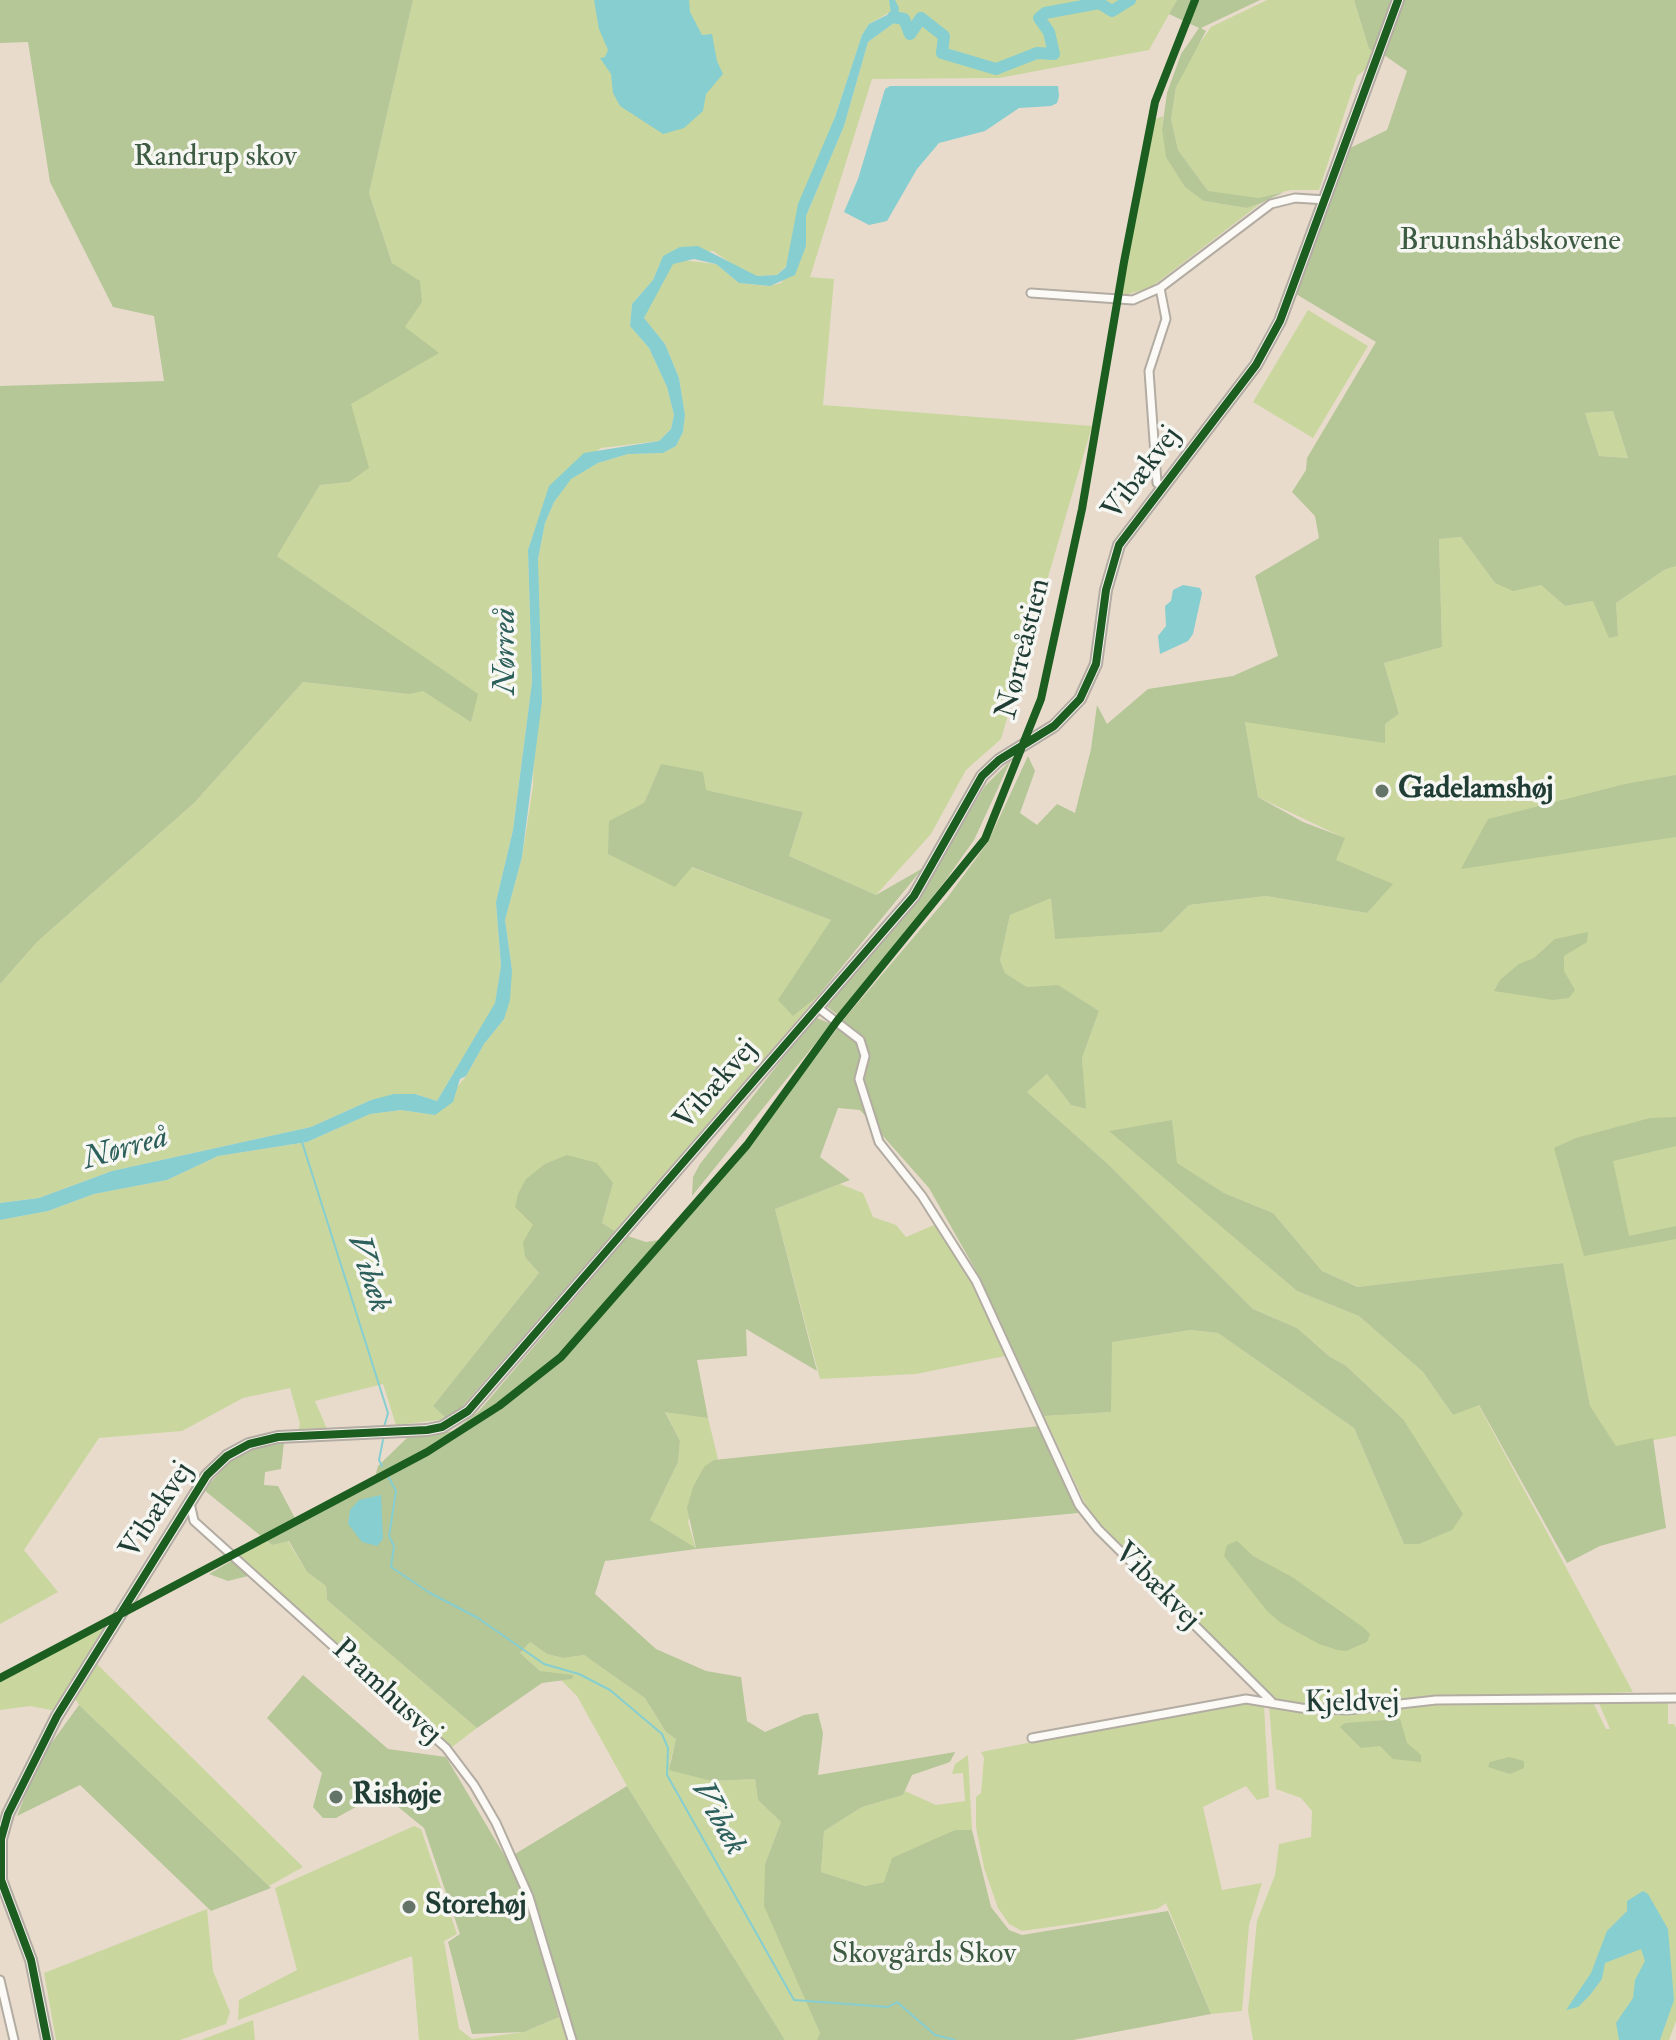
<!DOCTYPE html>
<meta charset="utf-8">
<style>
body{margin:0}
canvas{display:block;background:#e8dbcc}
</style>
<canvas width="1676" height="2040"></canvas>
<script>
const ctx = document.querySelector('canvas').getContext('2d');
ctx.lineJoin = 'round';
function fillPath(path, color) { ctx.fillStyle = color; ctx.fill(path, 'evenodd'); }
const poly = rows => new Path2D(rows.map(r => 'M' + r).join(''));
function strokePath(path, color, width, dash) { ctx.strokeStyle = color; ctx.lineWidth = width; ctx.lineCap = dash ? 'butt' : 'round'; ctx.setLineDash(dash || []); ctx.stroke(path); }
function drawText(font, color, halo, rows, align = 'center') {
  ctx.font = font + ' "IM FELL Double Pica",serif'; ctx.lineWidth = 7; ctx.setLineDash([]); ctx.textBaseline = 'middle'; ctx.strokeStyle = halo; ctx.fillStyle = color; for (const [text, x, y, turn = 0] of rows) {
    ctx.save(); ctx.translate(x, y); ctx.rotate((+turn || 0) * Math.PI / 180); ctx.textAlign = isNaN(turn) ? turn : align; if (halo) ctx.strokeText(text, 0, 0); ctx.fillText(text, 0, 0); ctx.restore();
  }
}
const green = poly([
 [413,0,889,0,892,11,869,24,862,35,786,266,777,275,757,276,745,273,713,251,663,256,653,280,632,304,630,326,649,348,667,387,674,415,671,429,659,441,601,448,549,487,528,550,532,682,513,830,496,902,501,966,495,1004,437,1101,415,1094,371,1100,311,1127,112,1171,39,1198,0,1203,0,984,37,942,194,803,303,682,409,694,423,690,471,721,477,694,277,556,320,485,349,482,351,404,422,302,392,263,369,193],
 [895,0,1177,0,1149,50,999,78,872,79,810,277,834,279,823,405,1092,426,1001,739,966,770,931,834,876,895,789,856,803,812,705,790,661,764,644,803,675,886,691,867,831,920,793,1015,818,996,615,1231,602,1223,613,1183,533,1225,525,1257,539,1273,433,1406,447,1419,396,1425,383,1384,315,1401,327,1429,298,1431,300,1424,290,1388,243,1398,182,1431,99,1438,24,1550,58,1592,0,1624,0,1220,48,1211,94,1194,167,1180,218,1156,307,1142,370,1114,401,1110,435,1115,466,1076,484,1044,504,1019,512,970,505,920,522,857,533,786,538,559,545,523,554,502,570,479,598,463,628,454,663,453,676,446,683,432,685,415,679,378,665,344,644,319,646,312,673,263,682,260,716,264,739,283,769,286,781,283,806,246,806,216,844,126,868,42,898,20],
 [1267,0,1354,0,1369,49,1373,51,1366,69,1357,76,1319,190,1291,190,1258,198,1221,196,1208,191,1178,150,1171,119,1176,87,1188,60,1211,27],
 [1163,116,1162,129,1204,201,1247,208,1261,203,1150,288,1121,296,1155,119],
 [1308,310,1368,346,1313,438,1253,402],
 [1613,411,1628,458,1599,456,1585,413],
 [1461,537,1495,583,1541,585,1565,606,1593,601,1618,636,1616,603,1664,570,1676,566,1676,1436,1616,1447,1590,1406,1563,1263,1359,1287,1322,1271,1273,1213,1224,1193,1176,1163,1172,1121,1110,1131,1297,1291,1359,1316,1423,1372,1453,1415,1478,1404,1633,1692,1589,1694,1606,1729,1610,1729,1598,1701,1668,1701,1668,1724,1674,1724,1676,1728,1676,2021,1669,2040,1253,2040,1248,2011,1257,1921,1275,1875,1279,1844,1311,1837,1312,1811,1301,1798,1276,1789,1268,1695,1089,1512,1044,1416,1110,1412,1111,1342,1190,1330,1218,1333,1354,1428,1404,1544,1403,1419,1345,1365,1330,1357,1297,1328,1253,1309,1109,1165,1027,1092,1047,1074,1071,1105,1085,1109,1082,1058,1099,1011,1058,986,1027,987,1005,973,1000,960,1010,915,1051,897,1055,938,1162,932,1189,905,1266,896,1367,913,1392,884,1335,860,1344,838,1258,797,1245,722,1385,724,1399,714,1384,663,1442,647,1439,539],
 [840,1184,863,1193,873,1217,896,1225,906,1237,934,1225,975,1283,1010,1355,916,1374,820,1379,775,1209],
 [665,1411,708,1418,718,1459,704,1468,688,1522,696,1549,650,1520,678,1462,680,1441],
 [265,1540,272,1545,288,1541,307,1572,326,1586,327,1600,477,1728,452,1747,443,1742,239,1556],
 [110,1622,56,1711,30,1706,0,1710,0,1681],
 [530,1642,547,1654,563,1658,584,1655,645,1698,666,1732,676,1739,670,1763,712,1781,755,1779,758,1800,781,1822,765,1864,820,2034,817,2040,785,2040,627,1786,577,1696,561,1680,572,1679,540,1671,520,1653],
 [97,1664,303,1867,269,1886,79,1705,75,1698],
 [1258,1702,1264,1705,1269,1797,1257,1800,1246,1786,1203,1807,1222,1890,1262,1883,1249,1925,1242,2011,1211,2014,1166,1903,1157,1909,1079,1923,1022,1931,1009,1924,998,1908,984,1868,976,1827,976,1797,981,1793,984,1758,981,1752,1233,1703],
 [968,1755,972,1830,955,1830,884,1882,865,1886,821,1872,824,1831,862,1807,903,1795,905,1791,936,1805,965,1801,963,1773,952,1774,955,1764],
 [414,1826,421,1829,457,1934,444,1941,459,2029,472,2039,524,2032,559,2017,569,2040,419,2040,412,1956,238,2020,239,2000,297,1970,275,1888],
 [207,1909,213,1971,230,2012,226,2024,180,2040,56,2040,44,1973],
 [253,2020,255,2040,201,2040]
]);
const forest = poly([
 [0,0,413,0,369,193,392,263,420,281,422,302,405,327,439,353,351,404,369,468,349,482,320,485,277,556,478,694,471,722,423,691,409,694,303,682,194,803,37,942,0,984,0,386,164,381,154,316,113,307,50,182,28,42,0,43],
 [1177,0,1260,0,1201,28,1206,31,1176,87,1171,119,1178,150,1208,191,1258,198,1284,192,1261,203,1247,208,1204,201,1185,187,1166,157,1162,129,1167,93,1181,54,1199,28,1169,14],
 [1354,0,1391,0,1373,51,1369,49],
 [1404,0,1676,0,1676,566,1664,570,1616,603,1618,636,1609,638,1593,601,1565,606,1541,585,1513,591,1495,583,1461,537,1439,539,1442,647,1384,663,1399,714,1385,724,1385,743,1245,722,1258,797,1303,822,1345,838,1336,860,1393,884,1367,913,1266,896,1189,905,1162,932,1055,939,1051,898,1010,915,1000,960,1005,973,1027,987,1058,985,1099,1011,1082,1058,1086,1109,1071,1105,1047,1074,1027,1092,1109,1165,1253,1309,1297,1328,1330,1357,1345,1365,1403,1419,1463,1514,1452,1530,1419,1544,1404,1544,1354,1428,1218,1333,1190,1330,1112,1342,1111,1412,1044,1416,979,1276,929,1188,860,1110,838,1108,820,1157,850,1180,775,1209,817,1371,746,1329,747,1356,697,1360,708,1418,665,1412,680,1441,678,1462,650,1520,696,1548,687,1508,693,1487,704,1467,714,1460,1040,1426,1078,1513,696,1549,605,1561,595,1594,656,1649,706,1671,741,1677,747,1721,765,1732,804,1715,818,1713,823,1733,818,1775,955,1752,950,1762,912,1775,903,1795,862,1807,824,1831,821,1872,865,1886,884,1882,892,1858,955,1830,972,1830,991,1907,1009,1930,1022,1935,1168,1911,1211,2014,1073,2040,817,2040,820,2033,764,1906,765,1864,781,1822,758,1800,755,1779,712,1781,669,1770,676,1739,666,1732,645,1698,584,1655,563,1658,547,1654,530,1642,520,1653,540,1671,573,1675,572,1679,542,1683,477,1728,327,1600,326,1586,307,1572,289,1541,272,1545,204,1490,236,1454,284,1442,281,1469,265,1472,264,1485,278,1486,298,1524,373,1484,378,1466,407,1438,453,1431,479,1411,628,1236,646,1242,671,1238,762,1129,845,1018,947,898,988,842,1028,756,1035,771,1020,813,1037,825,1057,804,1075,813,1091,749,1097,705,1107,724,1148,689,1233,676,1278,656,1255,576,1319,538,1315,516,1292,492,1306,470,1307,458,1376,342,1296,294,1350,148,1387,130,1407,71,1384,55],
 [1613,411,1628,458,1627,458,1599,456,1585,413],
 [1011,760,974,840,945,881,838,1015,827,1007,915,902,985,786],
 [661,764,703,772,706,790,803,812,789,856,876,895,923,868,818,996,793,1016,778,1000,831,920,692,867,675,887,608,854,609,821,644,803],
 [1676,775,1676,837,1461,869,1488,819,1625,784],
 [1588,932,1587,942,1564,956,1564,971,1575,990,1569,998,1553,1000,1494,991,1500,980,1519,964,1534,958,1555,939],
 [815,1017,831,1024,692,1196,693,1177,700,1164],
 [1676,1117,1676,1146,1613,1161,1629,1236,1676,1226,1676,1239,1584,1256,1554,1148,1576,1138,1650,1118],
 [1172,1120,1177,1163,1224,1193,1273,1213,1322,1271,1358,1287,1563,1263,1590,1406,1616,1446,1653,1438,1666,1528,1600,1546,1567,1563,1479,1405,1453,1415,1423,1372,1359,1316,1297,1291,1109,1131],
 [567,1155,597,1163,613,1183,602,1223,615,1231,462,1407,447,1419,433,1406,539,1273,525,1257,523,1242,533,1225,515,1207,518,1194,526,1179,545,1164],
 [1237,1541,1253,1556,1292,1577,1364,1628,1370,1634,1367,1642,1346,1651,1338,1650,1319,1644,1281,1623,1267,1611,1224,1556,1227,1545],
 [233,1560,248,1576,228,1581,209,1574],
 [303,1675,388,1749,446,1757,506,1858,526,1898,559,2017,524,2032,472,2034,448,1942,460,1934,424,1828,381,1793,336,1818,323,1818,313,1807,322,1773,267,1718],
 [79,1705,271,1888,211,1911,80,1785,17,1816,39,1760],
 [1400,1719,1407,1743,1421,1755,1421,1762,1393,1759,1380,1746,1361,1748,1340,1727,1345,1723],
 [1509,1757,1524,1761,1524,1768,1510,1774,1488,1767,1490,1762],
 [627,1786,785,2040,576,2040,515,1854]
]);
const water = poly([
 [594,0,689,0,690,12,702,35,712,34,717,61,723,74,706,94,703,111,684,128,663,134,620,106,613,93,611,74,600,58,605,57,608,50,599,29],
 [889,0,895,0,899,8,898,20,868,42,844,126,806,216,806,246,795,275,770,286,739,283,716,264,694,259,673,264,644,318,665,344,679,378,685,415,683,432,676,446,663,453,628,454,598,463,571,479,554,502,545,523,538,559,542,701,522,857,505,920,512,970,510,1000,504,1019,484,1044,466,1076,460,1079,453,1102,435,1115,401,1110,370,1114,307,1142,218,1156,167,1180,94,1194,48,1211,0,1220,0,1203,39,1198,112,1171,311,1127,371,1100,394,1094,415,1094,437,1101,495,1003,501,966,496,902,513,830,532,682,528,550,549,486,584,453,659,441,671,429,674,415,667,387,649,348,630,326,632,304,653,280,663,256,680,247,698,246,757,276,777,275,786,267,798,204,835,117,862,35,869,24,891,13],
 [890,86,1058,86,1059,96,1057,103,1051,106,1019,108,985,131,939,143,917,169,887,221,869,225,844,212,858,179,885,89],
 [1183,585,1200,588,1202,593,1193,634,1188,641,1160,654,1158,636,1166,626,1165,606,1171,601,1173,590],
 [381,1495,383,1539,377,1546,362,1542,348,1524,350,1510,359,1500],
 [1643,1891,1648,1894,1668,1929,1674,2000,1660,2040,1619,2040,1616,2023,1633,1998,1635,1980,1645,1961,1641,1949,1605,1963,1602,1979,1590,1995,1578,2007,1566,2010,1591,1973,1607,1931,1627,1911,1627,1901]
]);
const stream = poly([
 [302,1142,388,1413,384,1427],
 [382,1466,379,1460,383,1440],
 [389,1478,396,1491,389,1536,394,1546,391,1567,430,1593,478,1618,544,1664,579,1674,610,1690,662,1734,668,1748,667,1775,794,2000,888,2007,897,2002,935,2035,955,2040]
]);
const river = poly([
 [893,17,904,19,910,34,921,18,944,36,942,53,996,69,1037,53,1054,54,1049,32,1039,18,1045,13,1099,3,1112,11,1130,0]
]);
const street = poly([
 [1160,288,1166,319,1149,371,1157,483,1163,487],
 [1031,293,1133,300,1160,288,1271,204,1295,198,1326,200],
 [817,1007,860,1040,865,1056,859,1079,879,1142,922,1196,976,1281,1079,1505,1098,1529,1271,1701],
 [190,1503,194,1521,446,1748,474,1785,496,1823,529,1897,572,2040],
 [1032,1738,1246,1699,1301,1708,1347,1710,1436,1700,1676,1698],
 [0,1980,14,2040]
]);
const secondary = poly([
 [47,2040,31,1960,1,1880,1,1839,8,1814,57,1716,207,1475,227,1456,249,1444,278,1437,427,1430,442,1427,468,1411,914,896,982,776,999,760,1054,726,1080,699,1096,664,1106,590,1119,545,1256,365,1280,321,1398,0]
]);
const cycleway = poly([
 [0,1678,427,1452,499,1406,561,1357,747,1145,837,1021,985,839,1041,699,1082,509,1124,262,1155,102,1195,0],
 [47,2040,31,1960,1,1880,1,1839,8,1814,57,1716,207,1475,227,1456,249,1444,278,1437,427,1430,442,1427,468,1411,914,896,982,776,999,760,1054,726,1080,699,1096,664,1106,590,1119,545,1256,365,1280,321,1398,0]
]);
const markers = [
 [1382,791,8,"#657469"],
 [336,1797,8,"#657469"],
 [409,1907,8,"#657469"]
];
const parkNames = [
 ["Randrup skov",215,159],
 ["Bruunshåbskovene",1510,243],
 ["Skovgårds Skov",924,1956]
];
const streetNames = [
 ["Vibækvej",1143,474,-53],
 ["Nørreåstien",1025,649,-76],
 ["Vibækvej",717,1086,-49],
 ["Vibækvej",158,1511,-57],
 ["Vibækvej",1156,1587,45],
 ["Pramhusvej",386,1693,43],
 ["Kjeldvej",1352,1704,-1]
];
const poiNames = [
 ["Gadelamshøj",1398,791],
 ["Rishøje",352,1797],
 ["Storehøj",425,1907]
];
const waterNames = [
 ["Nørreå",507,651,-90],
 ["Nørreå",126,1150,-16],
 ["Vibæk",367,1274,72],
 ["Vibæk",717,1819,61]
];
fillPath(green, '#c9d79f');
fillPath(forest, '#b5c697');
fillPath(water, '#86ced0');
strokePath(stream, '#86ced0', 2);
strokePath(river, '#86ced0', 12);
strokePath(street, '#b2aca2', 11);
strokePath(secondary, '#b2aca2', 14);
strokePath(street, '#fcfaf7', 7);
strokePath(secondary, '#f6f1ec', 10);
strokePath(cycleway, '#1b5e20', 8);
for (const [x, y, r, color] of markers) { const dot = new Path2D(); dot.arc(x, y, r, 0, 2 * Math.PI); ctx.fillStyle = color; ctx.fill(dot); strokePath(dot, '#f6f6f2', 3); }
drawText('30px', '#3c5b42', '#f6f6f2', parkNames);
drawText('30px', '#1f3d34', '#f6f6f2', streetNames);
drawText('bold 30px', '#1f3d34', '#f6f6f2', poiNames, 'left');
drawText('italic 32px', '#2e605b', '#f6f6f2', waterNames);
</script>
